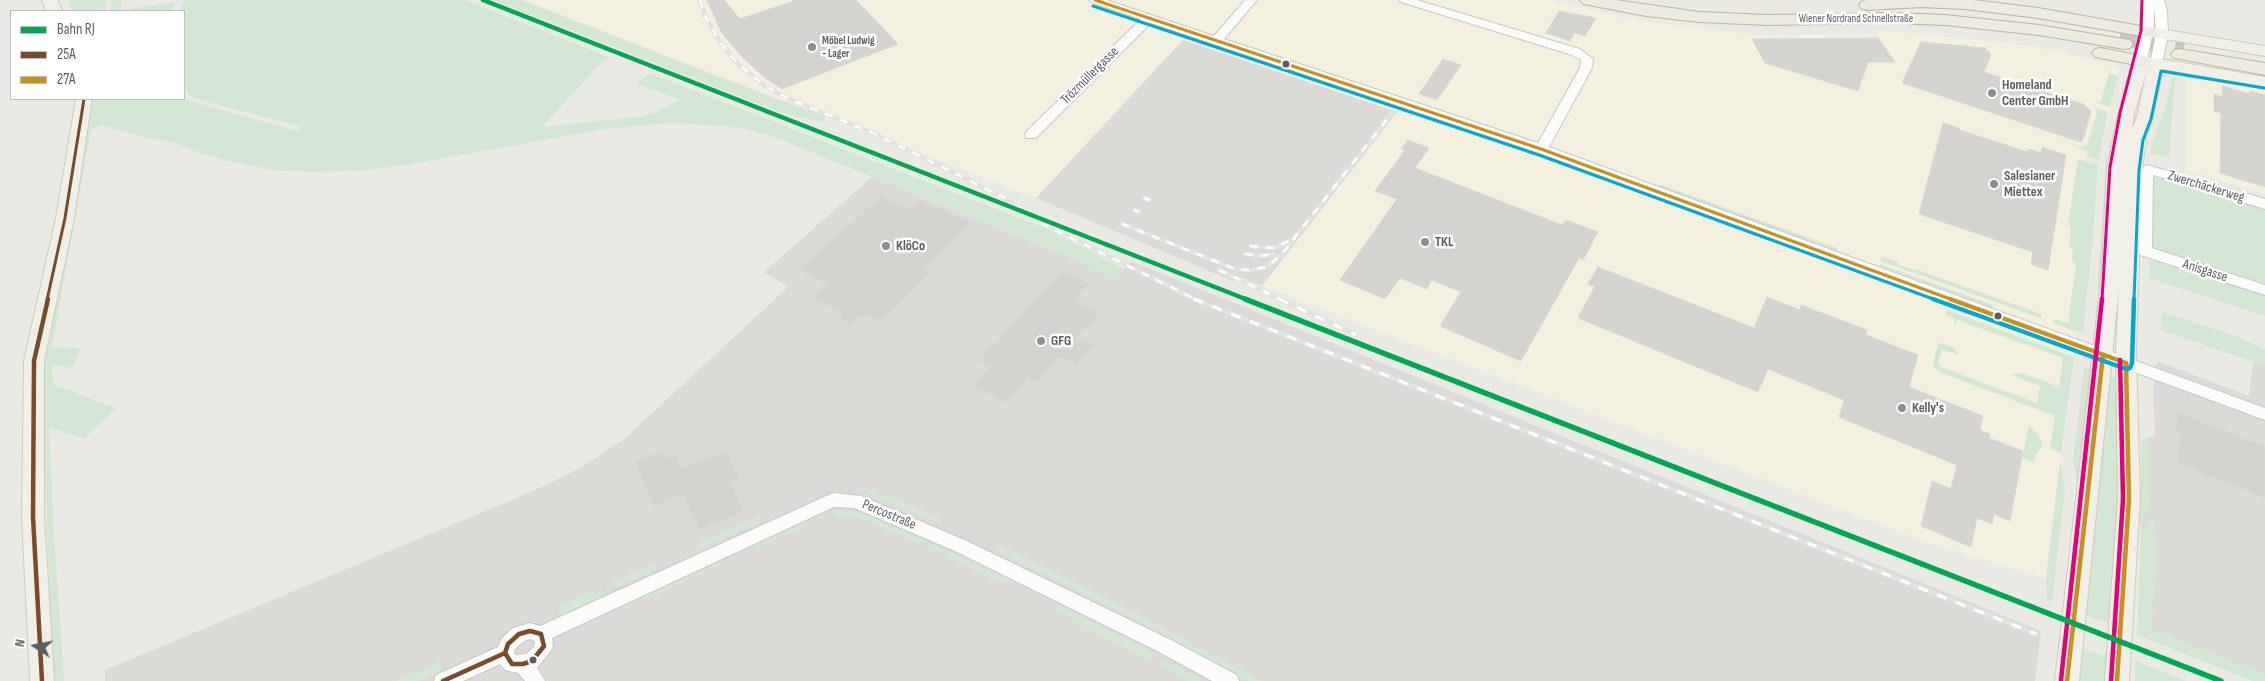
<!DOCTYPE html>
<meta charset="utf-8">
<style>
body{margin:0}
#map{position:relative;width:2265px;height:681px;overflow:hidden;background:#eaeae5;font-family:"Sofia Sans Condensed",sans-serif}
canvas{display:block}
.legend{position:absolute;left:10px;top:10px;width:175px;height:90px;box-sizing:border-box;background:#fff;border:1px solid #bdbec0;margin:0;padding:6px 9px;list-style:none;font-size:15px;color:#5b5d62}
.legend li{display:flex;align-items:center;gap:10px;height:25px}
.legend b{width:25px;border:1px solid #bdbec0}
.north{position:absolute;left:10px;top:621px;width:50px;height:50px;-webkit-text-stroke:4px #fff;paint-order:stroke;rotate:281deg;font-size:14px;font-weight:700;line-height:20px;text-align:center;color:#5b5d62}
.north::after{content:'';display:block;margin:auto;width:18px;height:22px;background:#5b5d62;clip-path:polygon(50% 0,100% 100%,50% 72%,0 100%)}
</style>
<div id="map">
<canvas width="2265" height="681"></canvas>
<ul class="legend">
<li><b style="height:6px;background:#00a651"></b>Bahn RJ</li>
<li><b style="height:6px;background:#7a4b2a"></b>25A</li>
<li><b style="height:6px;background:#c8901d"></b>27A</li>
</ul>
<div class="north">N</div>
</div>
<script>
const ctx = document.querySelector('canvas').getContext('2d');
ctx.lineJoin = 'round';
function fillPath(path, color) { ctx.fillStyle = color; ctx.fill(path, 'evenodd'); }
const poly = rows => new Path2D(rows.map(r => 'M' + r).join(''));
function strokePath(path, color, width, dash) { ctx.strokeStyle = color; ctx.lineWidth = width; ctx.lineCap = dash ? 'butt' : 'round'; ctx.setLineDash(dash || []); ctx.stroke(path); }
function drawText(font, color, halo, rows, align = 'center') {
  ctx.font = font + ' "Sofia Sans Condensed",sans-serif'; ctx.lineWidth = 5; ctx.setLineDash([]); ctx.textBaseline = 'middle'; ctx.strokeStyle = halo; ctx.fillStyle = color; for (const [text, x, y, turn = 0] of rows) {
    ctx.save(); ctx.translate(x, y); ctx.rotate((+turn || 0) * Math.PI / 180); ctx.textAlign = isNaN(turn) ? turn : align; if (halo) ctx.strokeText(text, 0, 0); ctx.fillText(text, 0, 0); ctx.restore();
  }
}
const commercial = poly([
 [522,0,1550,0,1621,17,1664,24,1760,35,1877,34,1875,30,1912,33,2033,46,2105,63,2119,69,2099,160,2087,156,2083,178,2084,270,2046,579,1923,541,1262,286,1397,112,1183,40,1036,198],
 [2211,79,2265,89,2265,194,2186,170,2186,80]
]);
const industrial = poly([
 [1183,40,1397,112,1262,286,1238,276,1233,281,1036,198],
 [872,177,1065,255,1114,281,1131,261,2041,631,2035,681,105,681,105,670,540,488,582,467,624,439,788,287,764,272],
 [2157,361,2249,396,2253,362,2265,366,2265,679,2142,632,2141,440,2155,436,2153,389]
]);
const green = poly([
 [69,0,107,0,105,11,72,11],
 [112,0,122,0,120,10,176,2,172,11,110,11],
 [185,0,464,0,609,57,599,65,542,127,639,117,659,111,680,99,636,84,649,73,1047,229,1124,269,1114,281,1065,255,779,139,747,129,723,126,672,123,605,129,400,166,354,171,309,172,275,170,232,162,195,151,175,143,144,137,101,125,92,129,90,134,52,347,79,348,80,350,74,365,68,368,54,365,51,370,54,385,116,408,84,439,49,427,54,534,64,678,64,681,52,681,43,409,45,365,86,141,92,109,91,99,184,99,184,97,190,101,297,131,302,127,193,98,184,89,184,11,180,11],
 [493,0,522,0,766,95,826,116,822,122,780,112],
 [2109,73,2118,76,2110,106,2106,106,2094,101,2101,102],
 [2172,78,2175,78,2169,158,2151,153,2151,147,2165,108],
 [2095,108,2108,112,2099,160,2087,156,2088,151,2071,144,2082,147,2087,145,2097,113],
 [1419,114,1513,146,1536,151,1534,155,1417,115],
 [2078,159,2098,165,2092,247,2083,331,2077,332,2053,323,2054,319,2068,323,2076,264,2072,261,2073,248,2069,247,2071,227,2068,225],
 [2106,167,2109,169,2101,291,2097,289],
 [1575,169,1635,190,1637,188,1713,218,1712,220],
 [2162,176,2265,207,2265,287,2160,253,2150,245,2152,179],
 [1659,184,1837,248,1837,250,1835,252,1829,250,1829,248,1659,187],
 [1723,221,1825,259,1826,258,1857,269,1857,271,1935,300,1722,224],
 [1882,257,1898,262,1898,265,1914,270,1915,269,2041,314,2041,318,1880,261],
 [2162,260,2265,293,2265,316,2149,278,2150,262],
 [1880,264,1993,305,1992,310,1986,307,1986,305,1879,266],
 [1947,310,2074,357,2061,453,2050,449,2055,416,1942,373,1935,368,1933,363,1938,343,1953,347,1960,355,1942,350,1938,363,1941,367,2037,403,2040,386,2011,375,2022,373,2059,387,2063,358,1957,320,1956,325,1954,324,1955,319,1946,315],
 [2162,312,2233,335,2265,349,2265,366,2161,330],
 [2084,368,2094,370,2078,488,2073,460],
 [2106,374,2117,378,2120,456,2112,625,2083,614],
 [2029,425,2037,433,2043,445,2036,454,2034,463,2022,458],
 [2144,439,2150,440,2150,499,2147,510,2138,529,2136,529,2138,497,2141,491,2141,440],
 [2060,462,2065,488,2052,602,2047,600,2046,579],
 [871,488,943,520,940,524,867,493],
 [843,509,861,512,924,540,921,545,852,515,836,515,835,513,824,517,823,513],
 [2154,511,2157,561,2151,628,2265,674,2265,681,2253,681,2137,635,2141,535],
 [759,516,761,521,697,550,696,545],
 [809,519,811,523,756,550,753,544],
 [932,544,1007,579,1008,586,928,548],
 [999,545,1147,619,1261,681,1249,681,1130,616,996,550],
 [722,558,725,563,625,609,623,605],
 [658,562,660,567,607,591,605,586],
 [601,588,603,593,600,598,558,616,558,607],
 [1058,604,1154,654,1150,661,1053,610],
 [2079,647,2109,658,2108,681,2076,681],
 [1162,659,1202,681,1188,681,1158,664],
 [440,661,442,669,418,681,396,681],
 [2136,661,2186,681,2135,681]
]);
const building = poly([
 [707,0,724,0,740,19,796,0,856,0,898,44,782,89,765,78,743,58,721,32,707,0],
 [1559,11,1596,18,1585,36,1574,33,1570,41,1546,33,1559,11],
 [1878,38,1895,62,1868,62,1858,91,1765,63,1752,39,1878,38],
 [1921,42,1985,48,1991,54,1984,72,2083,104,2091,111,2084,137,2081,142,1902,83,1921,42],
 [1443,59,1461,65,1437,100,1419,94,1443,59],
 [2223,86,2249,94,2250,91,2265,95,2265,187,2220,173,2221,113,2214,111,2214,94,2222,97,2223,86],
 [1943,123,1959,128,1959,130,2028,152,2029,149,2041,153,2042,147,2066,155,2048,270,2031,264,2033,252,1919,214,1943,123],
 [1408,140,1429,148,1415,168,1562,225,1566,220,1598,232,1583,260,1579,258,1521,361,1440,326,1461,292,1432,280,1427,289,1400,278,1385,299,1340,280,1397,199,1375,191,1405,150,1401,149,1408,140],
 [881,197,910,210,921,200,971,223,923,269,930,273,887,316,881,321,868,315,857,317,850,324,839,318,843,314,813,298,828,284,799,269,881,197],
 [1598,267,1754,328,1767,297,1800,310,1801,305,1867,330,1866,335,1918,355,1909,387,1983,416,1980,430,1990,434,1989,438,2023,451,2010,521,1994,514,1992,524,1977,518,1971,547,1921,526,1932,481,1951,489,1957,465,1839,417,1844,400,1768,369,1758,392,1578,318,1595,286,1588,284,1598,267],
 [1062,271,1089,284,1074,301,1099,313,1077,337,1093,345,1076,365,1060,357,1038,382,1028,377,1005,403,972,386,990,367,979,361,1062,271],
 [2178,413,2265,446,2265,498,2177,463,2181,433,2176,430,2178,413],
 [726,451,739,479,730,482,744,511,700,530,682,493,654,506,635,462,658,452,668,458,676,455,682,469,726,451]
]);
const highwayTunnel = poly([
 [2120,36,2184,47]
]);
const minor = poly([
 [1089,0,1106,0,1214,36,1245,0,1257,0,1224,39,1538,143,1580,68,1581,60,1572,55,1401,2,1399,0,1417,0,1580,49,1593,59,1592,68,1549,147,2265,408,2265,420,1536,152,1151,23,1036,138,1026,138,1025,135,1026,132,1141,19,1091,2,1089,0],
 [2142,0,2164,0,2167,11,2168,34,2162,64,2156,68,2150,64,2156,34,2154,5,2154,26,2147,61,2141,65,2135,61,2142,26,2142,0],
 [2147,165,2265,199,2265,209,2153,175,2152,248,2265,285,2265,295,2140,255,2138,251,2140,169,2147,165],
 [833,493,861,496,967,541,1171,640,1237,675,1239,681,1212,681,1159,652,955,551,854,508,834,507,552,638,553,646,550,652,537,668,545,681,525,681,518,673,505,670,500,664,463,681,434,681,436,675,498,647,502,638,513,628,530,623,540,626,833,493],
 [530,639,535,641,534,647,526,654,516,655,514,653,515,649,524,641,530,639]
]);
const major = poly([
 [42,0,58,0,62,11,46,11,42,0],
 [2147,27,2265,46,2265,56,2141,35,2139,32,2141,29,2147,27],
 [2143,56,2265,77,2265,87,2163,69,2153,117,2146,138,2142,169,2136,351,2140,499,2129,681,2105,681,2118,499,2116,351,2119,287,2079,681,2055,681,2094,343,2102,268,2107,167,2118,115,2133,61,2135,58,2143,56],
 [2147,69,2137,117,2132,129,2134,115,2147,69],
 [76,99,92,99,74,218,44,361,44,517,54,681,30,681,22,517,24,361,56,218,76,99]
]);
const highway = poly([
 [1580,0,1616,0,1699,12,1767,15,1892,13,1945,15,2039,25,2124,39,2130,40,2133,44,2130,48,2124,49,2039,35,1945,25,1892,23,1767,25,1699,22,1646,16,1589,5,1583,4,1580,0],
 [1867,0,1974,0,2038,8,2147,27,2153,28,2156,32,2153,36,2147,37,2038,18,1965,9,1921,7,1868,10,1862,9,1859,5,1862,1,1867,0],
 [2101,48,2147,57,2150,61,2147,65,2141,66,2095,57,2092,53,2095,49,2101,48],
 [2180,49,2265,63,2265,75,2174,58,2171,54,2174,50,2180,49]
]);
const railFar1 = poly([
 [700,0,706,18,720,42,738,64,765,86,787,98,873,133,1013,202],
 [1144,198,1150,200],
 [1134,210,1139,212],
 [1041,223,1197,300],
 [1122,224,1235,269,1251,270,1267,267,1282,254,1392,113],
 [1250,246,1275,248,1290,240],
 [1245,254,1260,256,1274,254],
 [1219,270,1282,300]
]);
const rail = poly([
 [1194,299,2036,634],
 [1279,299,1356,335]
]);
const bus1Far1 = poly([
 [47,300,65,218,84,99]
]);
const bus1 = poly([
 [530,631,541,634,544,646,532,661,523,664,512,664,505,653,508,644,519,634,530,631],
 [42,681,33,517,34,361,48,299],
 [443,681,505,653]
]);
const bus2Far1 = poly([
 [1095,0,1541,149,1953,300]
]);
const bus2 = poly([
 [1950,299,2126,363],
 [2067,681,2103,355],
 [2117,681,2129,499,2126,363]
]);
const bus3Far1 = poly([
 [1093,6,1539,155,1936,300],
 [2134,300,2139,170,2143,140,2151,119,2161,71,2264,88]
]);
const bus3 = poly([
 [1933,299,2126,369,2130,368,2132,363,2134,299]
]);
const bus4Far1 = poly([
 [2102,300,2110,167,2120,113,2141,31,2142,0]
]);
const bus4 = poly([
 [2061,680,2102,299],
 [2111,681,2123,499,2120,360]
]);
const rail1Far1 = poly([
 [483,0,1248,300]
]);
const rail1 = poly([
 [1245,299,2221,681]
]);
const markers = [
 [812,47,5,"#8d8e90"],
 [1286,64,4.5,"#5b5d62"],
 [1992,93,5,"#8d8e90"],
 [1994,184,5,"#8d8e90"],
 [1425,242,5,"#8d8e90"],
 [886,246,5,"#8d8e90"],
 [1998,316,4.5,"#5b5d62"],
 [1041,341,5,"#8d8e90"],
 [1902,408,5,"#8d8e90"],
 [533,660,4.5,"#5b5d62"]
];
const farStreetnames = [
 ["Wiener Nordrand Schnellstraße",1856,19]
];
const farPoinames = [
 ["Möbel Ludwig",822,41],
 ["- Lager",822,54]
];
const streetNames = [
 ["Trözmüllergasse",1090,76,-45],
 ["Zwerchäckerweg",2206,187,17],
 ["Anisgasse",2205,271,18],
 ["Percostraße",889,515,23]
];
const poiNames = [
 ["Homeland",2002,85],
 ["Center GmbH",2002,101],
 ["Salesianer",2004,176],
 ["Miettex",2004,192],
 ["TKL",1435,242],
 ["KlöCo",896,246],
 ["GFG",1051,341],
 ["Kelly's",1912,408]
];
fillPath(commercial, '#f3f0df');
fillPath(industrial, '#dbdad6');
fillPath(green, '#d3e5d3');
fillPath(building, '#d4d3d0');
strokePath(building, '#d9d8d4', 1);
strokePath(highwayTunnel, '#c6c7c4', 19, [19, 9]);
strokePath(minor, '#c7c7c7', 2);
strokePath(major, '#d0cbb5', 2);
strokePath(highway, '#bdb596', 2);
fillPath(minor, '#fcfcfb');
fillPath(major, '#f1f0e8');
fillPath(highway, '#edebe1');
strokePath(railFar1, '#e2e2e2', 4.5);
strokePath(rail, '#e2e2e2', 5);
strokePath(railFar1, '#fff', 2.5, [8]);
strokePath(rail, '#fff', 3, [10]);
strokePath(bus1Far1, '#7a4b2a', 3);
strokePath(bus1, '#7a4b2a', 4.5);
strokePath(bus2Far1, '#c8901d', 3);
strokePath(bus2, '#c8901d', 4.5);
strokePath(bus3Far1, '#00a9ce', 3);
strokePath(bus3, '#00a9ce', 4.5);
strokePath(bus4Far1, '#e5007d', 3);
strokePath(bus4, '#e5007d', 4.5);
strokePath(rail1Far1, '#00a651', 4.5);
strokePath(rail1, '#00a651', 5.5);
for (const [x, y, r, color] of markers) { const dot = new Path2D(); dot.arc(x, y, r, 0, 2 * Math.PI); ctx.fillStyle = color; ctx.fill(dot); strokePath(dot, '#fff', 2); }
drawText('11px', '#5b5d62', '#fff', farStreetnames);
drawText('bold 11px', '#5b5d62', '#fff', farPoinames, 'left');
drawText('14px', '#5b5d62', '#fff', streetNames);
drawText('bold 14px', '#5b5d62', '#fff', poiNames, 'left');
</script>
